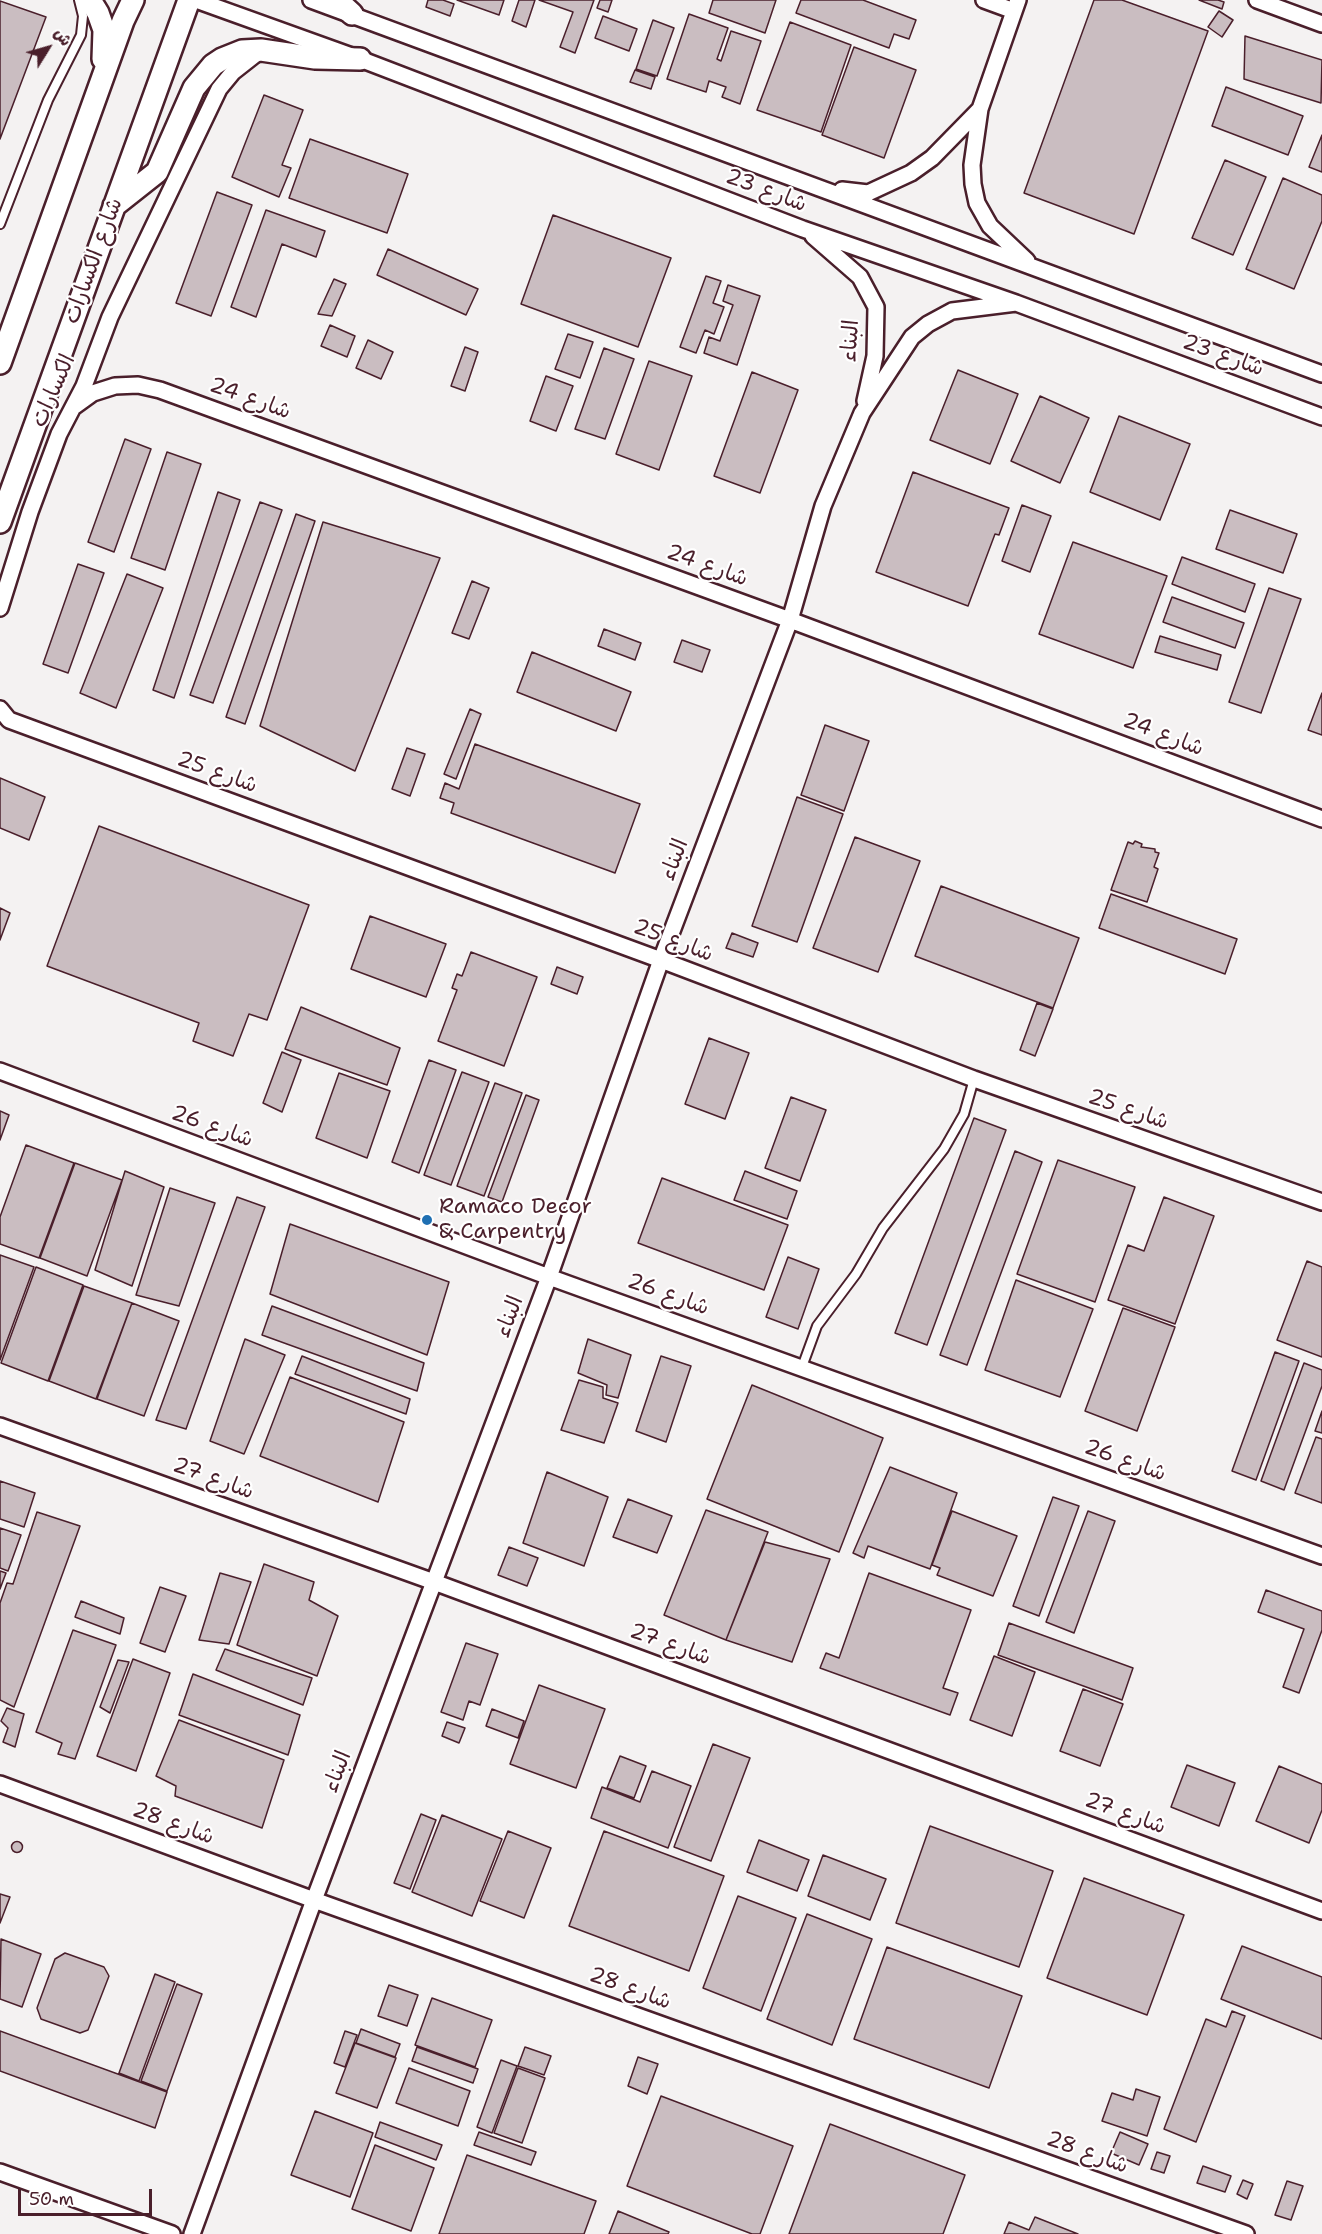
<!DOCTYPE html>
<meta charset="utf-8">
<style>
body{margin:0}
#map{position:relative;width:1322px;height:2234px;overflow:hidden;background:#f4f2f2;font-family:"Shantell Sans","Playpen Sans Arabic",sans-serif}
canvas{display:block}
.north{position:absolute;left:18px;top:18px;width:60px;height:60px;-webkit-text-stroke:4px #fff;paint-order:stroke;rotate:53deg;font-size:16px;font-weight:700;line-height:24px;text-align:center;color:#4a1f2b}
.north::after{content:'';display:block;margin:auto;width:21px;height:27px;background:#4a1f2b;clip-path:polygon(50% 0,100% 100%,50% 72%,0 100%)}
.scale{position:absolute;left:18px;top:2189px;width:134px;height:27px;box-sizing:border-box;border:3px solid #4a1f2b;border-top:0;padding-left:8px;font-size:18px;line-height:21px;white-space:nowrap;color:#4a1f2b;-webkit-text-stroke:4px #fff;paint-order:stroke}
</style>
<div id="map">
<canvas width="1322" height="2234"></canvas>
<div class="north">ش</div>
<div class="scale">50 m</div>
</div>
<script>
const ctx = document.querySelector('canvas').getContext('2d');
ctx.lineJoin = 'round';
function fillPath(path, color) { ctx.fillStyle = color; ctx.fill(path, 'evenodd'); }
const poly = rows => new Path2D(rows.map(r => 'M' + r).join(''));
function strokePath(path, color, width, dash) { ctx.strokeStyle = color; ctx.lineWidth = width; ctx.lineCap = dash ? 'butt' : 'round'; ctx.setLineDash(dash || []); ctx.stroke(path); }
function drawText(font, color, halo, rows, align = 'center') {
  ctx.font = font + ' "Shantell Sans","Playpen Sans Arabic",sans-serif'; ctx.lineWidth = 4.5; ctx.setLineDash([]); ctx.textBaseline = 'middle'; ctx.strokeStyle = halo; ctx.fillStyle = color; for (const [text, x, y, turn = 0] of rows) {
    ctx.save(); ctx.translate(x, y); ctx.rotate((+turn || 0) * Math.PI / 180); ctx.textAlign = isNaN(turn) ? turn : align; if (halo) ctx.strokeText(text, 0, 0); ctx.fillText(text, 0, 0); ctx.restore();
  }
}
const building = poly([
 [428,0,443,0,454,4,450,16,426,7,428,0],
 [457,0,504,0,499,15,457,0],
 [519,0,535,0,526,27,512,21,519,0],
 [539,0,594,0,575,53,560,47,573,12,539,0],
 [600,0,612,0,608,12,597,8,600,0],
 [713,0,776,0,765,33,709,13,713,0],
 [801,0,863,0,916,20,909,39,894,34,889,48,796,13,801,0],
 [1094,0,1122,0,1208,31,1134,234,1024,193,1094,0],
 [1199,0,1218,0,1224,2,1222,9,1199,0],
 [0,1,46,17,0,139,0,1],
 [1219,11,1233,20,1222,37,1208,27,1219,11],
 [689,14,728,28,717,59,721,61,731,31,761,41,740,104,722,97,726,87,709,81,706,92,667,79,689,14],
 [603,16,637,29,629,51,595,38,603,16],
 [653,20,674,28,657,76,636,69,653,20],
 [790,22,851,45,821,132,757,110,790,22],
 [1245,36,1322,60,1321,103,1244,79,1245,36],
 [854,47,916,70,884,158,822,135,854,47],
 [635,70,655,77,651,89,630,82,635,70],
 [1226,87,1303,116,1288,155,1212,126,1226,87],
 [264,95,303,110,282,165,291,168,279,197,232,177,264,95],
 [1322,135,1322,172,1309,167,1322,135],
 [310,139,408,174,387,233,289,198,310,139],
 [1225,160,1266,177,1233,255,1192,238,1225,160],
 [1283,178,1322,195,1322,221,1294,289,1246,269,1283,178],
 [217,192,252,205,211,316,176,303,217,192],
 [266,210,325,231,316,257,282,244,256,317,231,307,266,210],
 [553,215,671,258,638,347,521,304,553,215],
 [388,249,478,289,466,315,377,275,388,249],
 [706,276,721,281,713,303,724,307,714,334,705,330,696,353,680,347,706,276],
 [334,279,346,284,332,316,318,314,334,279],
 [728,285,760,296,737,365,704,353,709,337,720,341,733,305,723,301,728,285],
 [330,325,355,336,347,357,321,346,330,325],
 [568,334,593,342,580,378,555,369,568,334],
 [368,340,393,352,381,379,356,368,368,340],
 [465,347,478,352,465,391,451,386,465,347],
 [604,348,634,359,605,439,575,429,604,348],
 [649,361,692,376,659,470,616,454,649,361],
 [958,370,1018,394,990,464,930,440,958,370],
 [752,372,798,390,760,493,714,476,752,372],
 [546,376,573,386,556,431,530,421,546,376],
 [1040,396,1089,418,1060,483,1011,461,1040,396],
 [1119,416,1190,444,1160,520,1090,492,1119,416],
 [125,439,151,449,114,552,88,542,125,439],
 [167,452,201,464,165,570,131,558,167,452],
 [913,472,1009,508,999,535,995,534,968,606,876,572,913,472],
 [218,492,240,500,174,698,153,690,218,492],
 [260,502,282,510,213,703,190,695,260,502],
 [1022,505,1051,516,1030,572,1002,561,1022,505],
 [1230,510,1297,534,1283,573,1216,549,1230,510],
 [296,514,315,521,245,724,226,717,296,514],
 [323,522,440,558,355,771,260,726,323,522],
 [1073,542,1167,576,1133,668,1039,634,1073,542],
 [1182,557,1255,584,1245,612,1172,584,1182,557],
 [78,564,104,573,68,673,43,664,78,564],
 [127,574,163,588,116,708,80,693,127,574],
 [472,581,489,588,469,639,452,633,472,581],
 [1269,588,1301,599,1261,713,1229,702,1269,588],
 [1172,597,1244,623,1235,648,1163,622,1172,597],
 [604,629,641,643,635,660,598,646,604,629],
 [1160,636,1221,655,1217,670,1155,652,1160,636],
 [682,640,710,650,702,672,674,662,682,640],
 [532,652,631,692,616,731,517,692,532,652],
 [1322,693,1322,735,1308,730,1322,693],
 [470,709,481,714,456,779,444,774,470,709],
 [825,725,869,741,844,811,801,795,825,725],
 [475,744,640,804,615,873,451,813,454,803,440,798,445,783,459,789,475,744],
 [407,748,425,754,410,796,392,789,407,748],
 [0,778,45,797,29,840,0,828,0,778],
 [797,797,843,814,797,942,752,926,797,797],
 [99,826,309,905,267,1020,249,1014,233,1056,193,1041,199,1023,47,966,99,826],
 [855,837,920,861,878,972,813,948,855,837],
 [1135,841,1142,844,1141,847,1155,849,1155,852,1159,853,1154,867,1158,869,1147,902,1111,890,1128,842,1133,844,1135,841],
 [941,886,1079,938,1053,1008,915,956,941,886],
 [1111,894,1237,939,1225,974,1099,928,1111,894],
 [0,908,10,913,0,940,0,908],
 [370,916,446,944,426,997,351,969,370,916],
 [732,933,758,943,753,957,726,948,732,933],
 [471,952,537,977,504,1066,438,1041,457,990,452,988,457,974,462,976,471,952],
 [557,967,583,977,577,994,551,984,557,967],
 [1037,1003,1053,1009,1035,1056,1020,1050,1037,1003],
 [301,1007,400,1048,387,1085,285,1049,301,1007],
 [709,1038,749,1053,725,1119,685,1104,709,1038],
 [282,1052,301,1060,282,1112,263,1103,282,1052],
 [429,1060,456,1070,419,1173,392,1162,429,1060],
 [462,1072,489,1082,451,1185,424,1175,462,1072],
 [339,1073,390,1091,367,1158,316,1138,339,1073],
 [495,1083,522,1093,484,1196,457,1186,495,1083],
 [526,1095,539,1100,502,1202,488,1197,526,1095],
 [791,1097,826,1110,800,1181,765,1168,791,1097],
 [0,1111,9,1115,0,1140,0,1111],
 [974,1118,1006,1130,927,1345,895,1333,974,1118],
 [26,1145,74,1163,39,1258,0,1244,0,1217,26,1145],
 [1015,1151,1042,1162,967,1365,940,1355,1015,1151],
 [1058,1160,1135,1187,1095,1302,1017,1274,1058,1160],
 [75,1163,122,1180,87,1276,40,1258,75,1163],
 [125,1171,164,1187,132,1286,95,1270,125,1171],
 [745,1171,797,1191,787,1219,734,1200,745,1171],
 [662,1178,788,1225,764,1290,638,1243,662,1178],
 [170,1188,215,1203,179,1306,136,1295,170,1188],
 [237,1197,265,1207,186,1429,156,1420,237,1197],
 [1164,1197,1214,1216,1175,1324,1108,1300,1128,1245,1144,1251,1164,1197],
 [290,1224,449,1282,427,1355,270,1294,290,1224],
 [0,1255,34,1267,0,1360,0,1255],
 [788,1257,819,1269,798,1329,766,1317,788,1257],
 [1307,1261,1322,1267,1322,1357,1277,1340,1307,1261],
 [36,1267,83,1285,48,1381,1,1363,36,1267],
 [1016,1280,1093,1309,1060,1397,985,1370,1016,1280],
 [84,1286,132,1303,96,1399,49,1381,84,1286],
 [132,1303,179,1321,144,1416,97,1399,132,1303],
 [272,1306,424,1363,417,1391,262,1335,272,1306],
 [1123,1308,1175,1327,1137,1431,1085,1411,1123,1308],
 [245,1339,285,1355,244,1454,210,1441,245,1339],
 [588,1339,631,1355,618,1398,606,1395,607,1385,578,1373,588,1339],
 [1275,1352,1299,1361,1256,1480,1232,1471,1275,1352],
 [302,1356,410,1399,406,1414,295,1374,302,1356],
 [661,1356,691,1366,666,1442,636,1431,661,1356],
 [1304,1363,1322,1370,1322,1386,1284,1490,1261,1481,1304,1363],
 [290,1377,404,1422,378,1502,260,1456,290,1377],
 [579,1380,603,1387,603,1398,618,1403,604,1443,561,1430,579,1380],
 [752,1385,883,1438,839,1552,707,1499,752,1385],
 [1322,1411,1322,1433,1315,1431,1322,1411],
 [1316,1437,1322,1439,1322,1503,1295,1493,1316,1437],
 [890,1467,957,1493,930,1569,868,1546,864,1558,853,1553,890,1467],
 [547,1472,608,1497,584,1566,523,1543,547,1472],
 [0,1481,35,1493,24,1527,0,1519,0,1481],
 [1053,1497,1079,1506,1039,1616,1013,1606,1053,1497],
 [628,1499,672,1516,657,1553,613,1537,628,1499],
 [706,1510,768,1532,726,1640,664,1615,706,1510],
 [952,1511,1017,1536,993,1596,937,1575,940,1568,932,1565,952,1511],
 [1088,1511,1115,1521,1074,1633,1046,1622,1088,1511],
 [37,1512,80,1526,14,1707,0,1700,0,1603,7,1583,13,1584,37,1512],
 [0,1528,21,1535,8,1571,0,1568,0,1528],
 [765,1542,830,1559,792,1662,726,1640,765,1542],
 [509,1547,538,1558,527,1586,498,1575,509,1547],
 [264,1564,314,1582,309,1600,338,1616,317,1676,237,1645,264,1564],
 [0,1571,6,1573,0,1589,0,1571],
 [220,1573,251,1582,229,1644,199,1640,220,1573],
 [869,1573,971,1610,943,1688,958,1693,950,1715,820,1668,826,1653,839,1658,869,1573],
 [160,1587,186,1596,165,1652,140,1643,160,1587],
 [1266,1590,1322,1611,1322,1630,1299,1693,1283,1687,1304,1629,1258,1612,1266,1590],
 [81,1601,124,1618,120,1634,75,1617,81,1601],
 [1009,1623,1133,1668,1122,1700,998,1655,1009,1623],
 [73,1630,116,1645,75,1759,58,1754,62,1743,36,1732,73,1630],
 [466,1643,498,1654,480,1705,469,1701,463,1720,441,1712,466,1643],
 [225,1649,312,1678,303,1705,216,1670,225,1649],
 [994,1656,1035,1672,1012,1736,970,1720,994,1656],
 [133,1659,170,1673,136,1771,97,1756,133,1659],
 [118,1660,129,1662,110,1713,100,1707,118,1660],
 [193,1674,300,1715,288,1755,179,1715,193,1674],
 [539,1685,605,1709,576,1788,510,1764,539,1685],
 [1083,1689,1123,1704,1100,1766,1060,1751,1083,1689],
 [7,1708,24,1714,15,1747,3,1742,8,1728,1,1721,7,1708],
 [492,1709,524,1721,518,1738,486,1726,492,1709],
 [179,1720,284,1760,262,1828,175,1796,176,1786,156,1776,179,1720],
 [447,1722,465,1728,459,1743,442,1736,447,1722],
 [713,1744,750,1758,711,1861,674,1847,713,1744],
 [620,1756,646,1766,634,1798,607,1788,620,1756],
 [1187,1765,1235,1783,1219,1826,1171,1807,1187,1765],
 [1279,1766,1322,1784,1322,1810,1309,1843,1256,1821,1279,1766],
 [652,1771,691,1786,668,1848,591,1818,602,1787,640,1802,652,1771],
 [421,1814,436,1820,410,1889,394,1883,421,1814],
 [442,1815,502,1839,472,1916,412,1892,442,1815],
 [930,1826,1053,1871,1019,1967,896,1923,930,1826],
 [508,1831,551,1848,524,1918,480,1901,508,1831],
 [604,1831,724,1876,689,1971,569,1926,604,1831],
 [759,1840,809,1860,797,1891,747,1872,759,1840],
 '11.5 1847a5.5 5.5 0 1 1 11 0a5.5 5.5 0 1 1-11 0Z',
 [823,1855,886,1879,870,1920,808,1896,823,1855],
 [1084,1878,1184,1915,1147,2015,1047,1978,1084,1878],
 [0,1894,10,1897,0,1923,0,1894],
 [738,1896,796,1918,761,2011,703,1988,738,1896],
 [807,1914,872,1939,832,2045,767,2019,807,1914],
 [1,1939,41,1954,22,2007,0,1999,1,1939],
 [1242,1946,1322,1977,1322,2039,1221,1999,1242,1946],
 [887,1947,1022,1996,989,2088,854,2039,887,1947],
 [65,1953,104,1967,109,1976,88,2030,80,2033,41,2019,37,2008,55,1959,65,1953],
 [155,1974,175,1982,139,2081,119,2073,155,1974],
 [177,1984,202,1994,167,2091,141,2081,177,1984],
 [389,1985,418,1995,407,2026,378,2016,389,1985],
 [432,1998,492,2020,475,2067,415,2045,432,1998],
 [1232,2011,1245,2016,1196,2142,1164,2129,1206,2019,1226,2027,1232,2011],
 [361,2029,400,2044,395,2057,356,2043,361,2029],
 [0,2031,167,2092,155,2128,0,2071,0,2031],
 [345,2031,357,2035,345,2067,334,2063,345,2031],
 [355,2043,396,2058,377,2108,336,2093,355,2043],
 [417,2047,478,2069,473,2083,412,2061,417,2047],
 [525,2047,551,2056,544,2075,518,2066,525,2047],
 [638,2057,658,2064,647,2094,628,2086,638,2057],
 [501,2060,517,2066,492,2133,477,2127,501,2060],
 [409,2068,470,2091,458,2126,396,2103,409,2068],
 [518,2068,545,2078,522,2143,494,2133,518,2068],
 [1136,2089,1160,2097,1147,2136,1102,2121,1112,2093,1133,2100,1136,2089],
 [661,2096,793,2146,760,2234,752,2234,627,2186,661,2096],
 [315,2111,373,2133,350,2197,291,2175,315,2111],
 [380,2122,442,2145,436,2160,375,2137,380,2122],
 [830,2124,965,2175,943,2234,789,2234,830,2124],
 [479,2132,536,2152,531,2165,474,2145,479,2132],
 [1120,2132,1148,2144,1139,2165,1111,2153,1120,2132],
 [375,2145,434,2168,411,2231,352,2209,375,2145],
 [1157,2152,1170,2156,1164,2173,1151,2169,1157,2152],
 [467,2155,596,2201,584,2234,439,2234,467,2155],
 [1203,2166,1231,2176,1225,2192,1197,2183,1203,2166],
 [1243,2180,1253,2184,1247,2199,1237,2194,1243,2180],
 [1287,2181,1303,2186,1291,2220,1275,2215,1287,2181],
 [618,2211,669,2232,668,2234,609,2234,618,2211],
 [1035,2217,1078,2234,1004,2234,1009,2222,1029,2230,1035,2217]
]);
const lane = poly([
 [0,224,48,100,81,35,83,16,79,0],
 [802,1367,817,1326,856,1274,883,1228,944,1149,964,1114,974,1079]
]);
const street = poly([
 [196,0,360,59,803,229,1016,303,1322,417],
 [311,0,1322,374],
 [984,0,1014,11],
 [1018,0,980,109,972,165,973,184,977,203,990,226,1027,261],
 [1257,0,1322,24],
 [842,190,868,193,911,173,932,158,980,109],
 [813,236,860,277,876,307,875,356,865,401],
 [75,406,93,393,115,386,138,385,160,390,790,620,1322,819],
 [0,608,30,512,59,434,84,386,110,317,219,89,233,72,261,50],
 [0,709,9,720,661,960,974,1079,1322,1202],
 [0,1071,549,1277,1322,1556],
 [0,1426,434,1582,1322,1911],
 [0,1784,314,1900,1246,2234],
 [0,2172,172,2234],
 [192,2234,314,1900,549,1277,661,960,790,620,823,506,862,413,912,337,928,324,952,311,1016,303]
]);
const secondary = poly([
 [90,0,98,13,104,30,103,59],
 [337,0,352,14],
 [114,206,157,172,194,88,213,65,222,59,242,51,261,50,315,58,360,59],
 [0,363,123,21,133,0],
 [0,522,189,0]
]);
const markers = [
 [427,1220,6,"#1f6fb2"]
];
const streetNames = [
 ["شارع 23",766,191,21],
 ["شارع الكسارات",94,261,-70],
 ["البناء",851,341,-86],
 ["شارع 23",1223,356,20],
 ["الكسارات",54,391,-66],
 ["شارع 24",250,399,20],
 ["شارع 24",707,566,20],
 ["شارع 24",1163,735,21],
 ["شارع 25",217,773,20],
 ["البناء",675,860,-69],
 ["شارع 25",673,941,21],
 ["شارع 25",1128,1110,19],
 ["شارع 26",212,1127,20],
 ["شارع 26",668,1295,20],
 ["البناء",510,1317,-69],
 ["شارع 26",1125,1461,20],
 ["شارع 27",213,1479,20],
 ["شارع 27",670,1645,20],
 ["البناء",338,1772,-69],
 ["شارع 27",1125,1814,20],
 ["شارع 28",173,1824,20],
 ["شارع 28",630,1989,20],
 ["شارع 28",1087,2153,20]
];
const poiNames = [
 ["Ramaco Decor",439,1207],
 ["& Carpentry",439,1232]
];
fillPath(building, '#cabdc1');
strokePath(building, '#4a1f2b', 1.5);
strokePath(lane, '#4a1f2b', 12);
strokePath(street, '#4a1f2b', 20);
strokePath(secondary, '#4a1f2b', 26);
strokePath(lane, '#fff', 8);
strokePath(street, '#fff', 15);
strokePath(secondary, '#fff', 21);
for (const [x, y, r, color] of markers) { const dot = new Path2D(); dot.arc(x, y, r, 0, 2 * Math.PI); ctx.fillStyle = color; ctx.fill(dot); strokePath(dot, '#fff', 2); }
drawText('22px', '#4a1f2b', '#fff', streetNames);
drawText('22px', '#4a1f2b', '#fff', poiNames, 'left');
</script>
